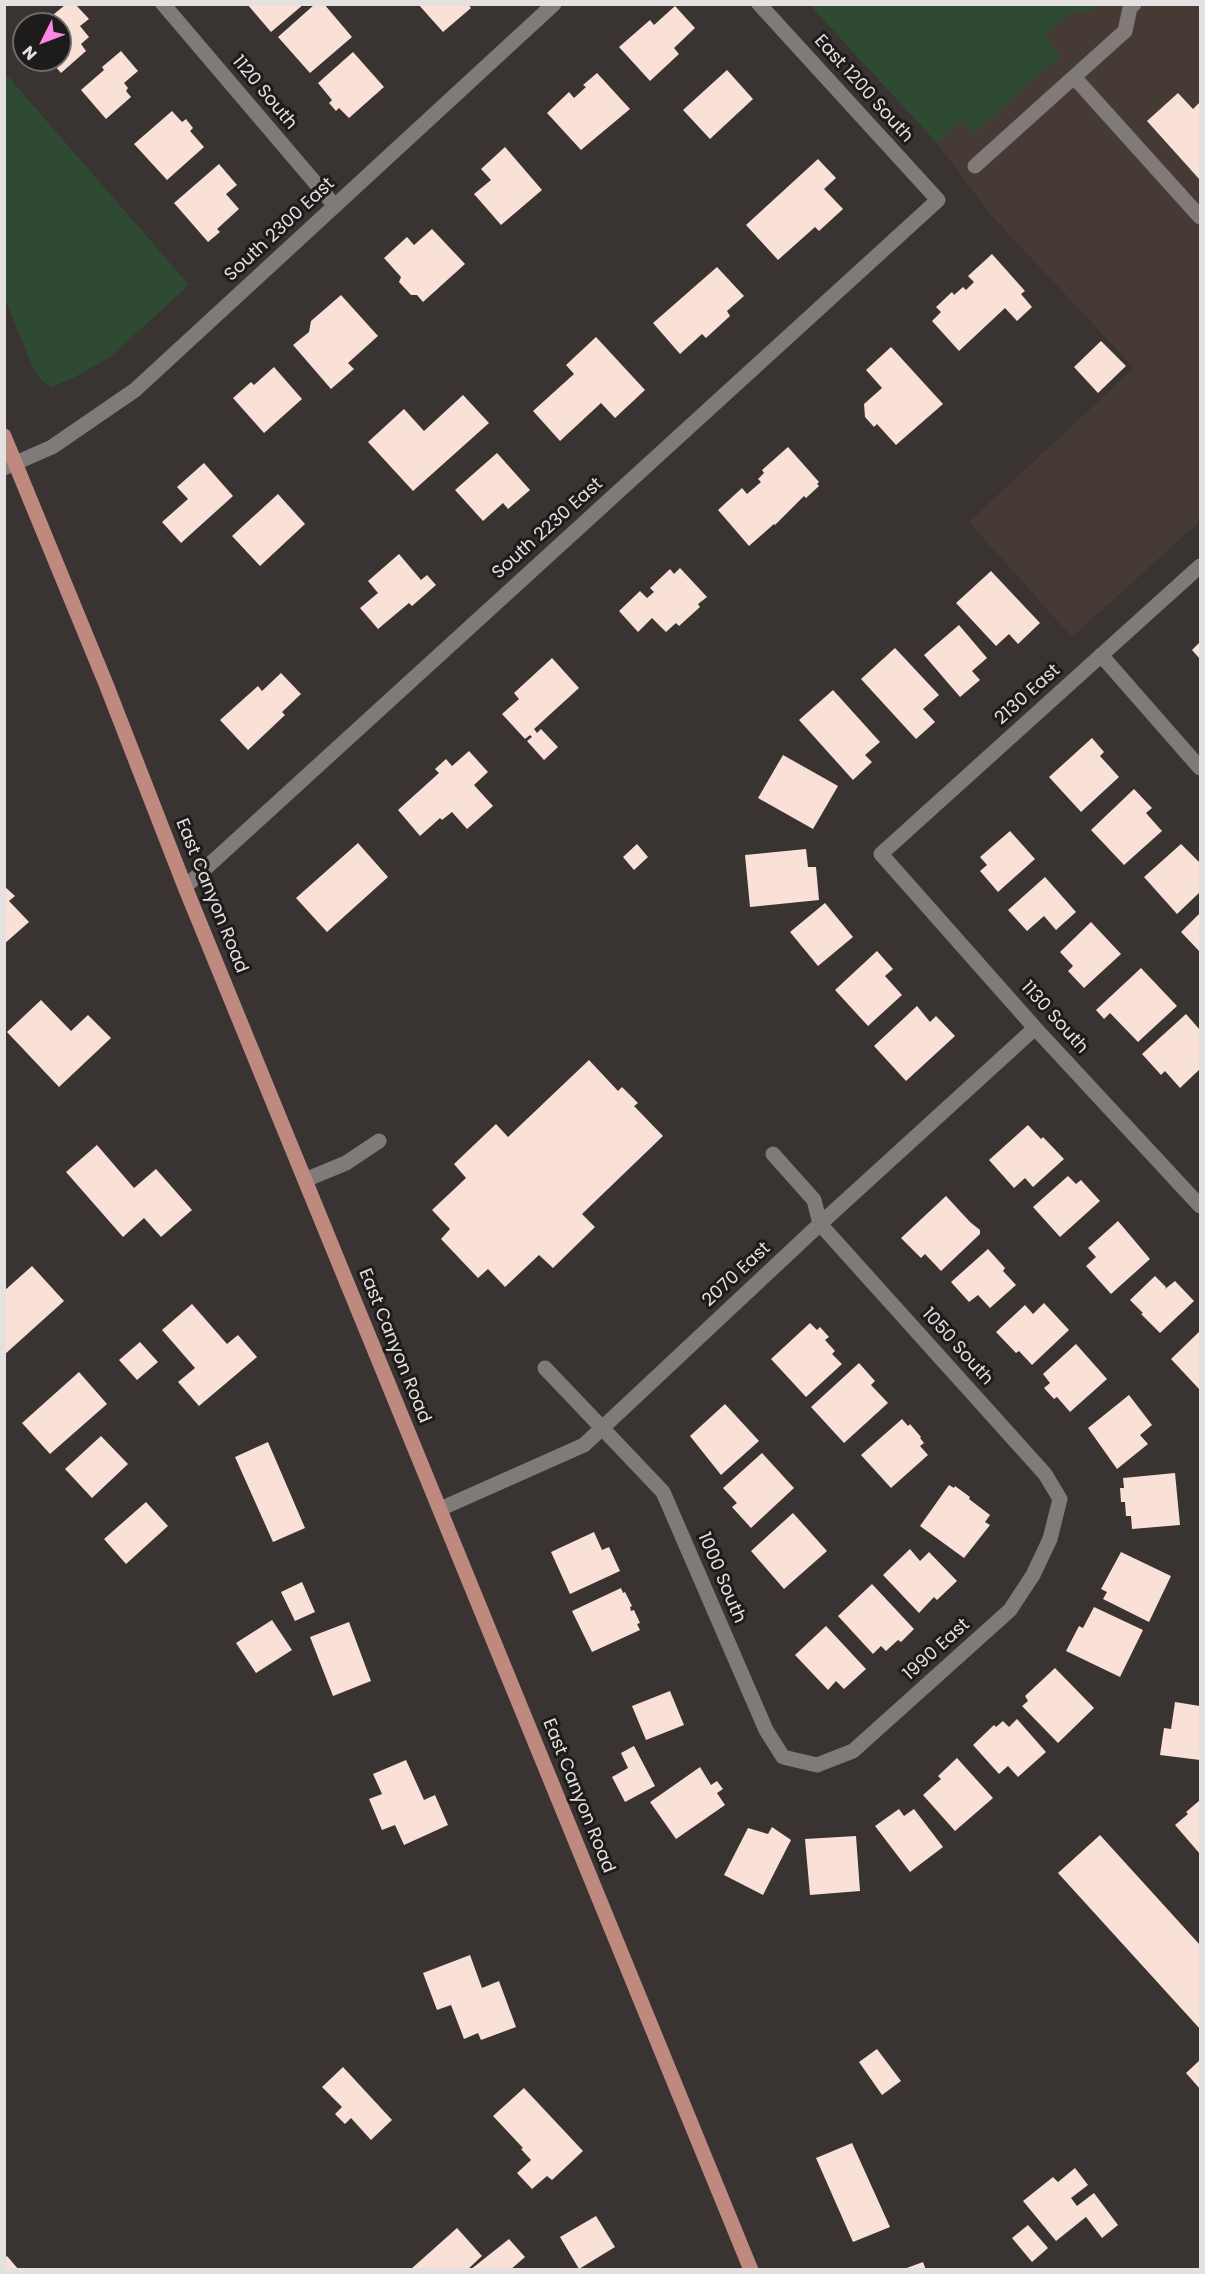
<!DOCTYPE html>
<style>
body{margin:0}
#map{position:relative;width:1205px;height:2274px;overflow:hidden;background:#393432;font-family:Poppins,sans-serif}
canvas{display:block}
.frame{position:absolute;inset:0;border:6px solid #e4e1e0;pointer-events:none}
.north{position:absolute;left:12px;top:12px;width:60px;height:60px;box-sizing:border-box;background:#1e1c1b;border:2px solid #6d6b6a;border-radius:50%;rotate:228deg;font-size:16px;font-weight:700;line-height:24px;text-align:center;color:#e4e1e0}
.north::after{content:'';display:block;margin:auto;width:21px;height:27px;background:#fc86e4;clip-path:polygon(50% 0,100% 100%,50% 72%,0 100%)}
</style>
<div id="map">
<canvas width="1205" height="2274"></canvas>
<div class="frame"></div>
<div class="north">N</div>
</div>
<script>
const ctx = document.querySelector('canvas').getContext('2d');
ctx.lineJoin = 'round';
function fillPath(path, color) { ctx.fillStyle = color; ctx.fill(path, 'evenodd'); }
const poly = rows => new Path2D(rows.map(r => 'M' + r).join(''));
function strokePath(path, color, width, dash) { ctx.strokeStyle = color; ctx.lineWidth = width; ctx.lineCap = dash ? 'butt' : 'round'; ctx.setLineDash(dash || []); ctx.stroke(path); }
function drawText(font, color, halo, rows, align = 'center') {
  ctx.font = font + ' Poppins,sans-serif'; ctx.lineWidth = 6; ctx.setLineDash([]); ctx.textBaseline = 'middle'; ctx.strokeStyle = halo; ctx.fillStyle = color; for (const [text, x, y, turn = 0] of rows) {
    ctx.save(); ctx.translate(x, y); ctx.rotate((+turn || 0) * Math.PI / 180); ctx.textAlign = isNaN(turn) ? turn : align; if (halo) ctx.strokeText(text, 0, 0); ctx.fillText(text, 0, 0); ctx.restore();
  }
}
const built = poly([
 [810,5,1200,5,1200,521,1072,637,969,522,1134,368,990,214,937,143]
]);
const green = poly([
 [1095,5,1095,11,1071,12,1045,36,1061,55,974,133,962,120,937,143,810,5],
 [5,73,189,285,109,358,75,377,52,387,42,381,34,370,5,299]
]);
const building = poly([
 [247,4,304,4,271,32],
 [315,4,324,4,352,37,310,73,278,37],
 [418,4,468,4,471,8,443,32],
 [65,5,76,5,89,19,80,26,89,37,81,44,86,51,61,73,50,60,60,60,60,24,42,24],
 [675,6,695,28,674,48,679,54,650,81,619,47,650,20,654,25],
 [121,51,138,71,124,83,128,88,126,91,131,97,106,119,81,90,104,70,102,67],
 [353,52,384,87,349,118,339,108,336,111,329,103,332,100,318,83],
 [727,70,753,99,710,139,683,110],
 [597,73,630,109,581,150,547,113,569,92,574,98,586,87,583,85],
 [1178,93,1193,109,1200,102,1200,180,1147,121],
 [172,111,182,122,186,119,193,128,190,131,204,147,167,180,134,144],
 [505,147,542,190,501,225,474,194,491,180,481,169],
 [818,159,836,178,824,189,843,209,819,231,815,227,778,260,746,225],
 [219,164,237,185,226,194,239,209,217,229,220,232,208,242,174,203],
 [432,229,465,264,423,302,417,295,411,295,399,282,401,277,384,258,407,237,414,245],
 [992,254,1025,291,1021,294,1032,307,1017,321,1005,308,959,351,932,321,941,312,936,307,952,292,954,295,963,287,966,290,974,282,968,276],
 [717,267,744,296,727,311,730,316,706,338,702,334,680,354,653,323],
 [341,295,378,336,348,363,354,369,331,389,293,345,309,332,311,321],
 [596,337,645,390,615,418,601,403,560,441,533,411,574,374,566,365],
 [1101,341,1126,366,1098,393,1074,367],
 [891,347,943,404,896,445,877,424,874,427,865,417,864,404,882,388,866,370],
 [274,367,302,399,264,433,233,398,251,382,254,385],
 [463,395,489,423,413,491,368,442,404,409,424,431],
 [788,447,819,482,817,484,819,486,806,498,804,496,775,525,774,524,749,546,718,510,742,488,747,494,761,482,758,479,764,473,762,470],
 [497,453,530,490,508,509,503,503,483,521,455,490],
 [204,463,233,496,181,543,162,522,188,499,177,487],
 [278,494,305,524,260,566,232,536],
 [399,554,421,580,427,575,436,585,412,606,409,603,378,629,360,608,378,593,368,581],
 [680,568,707,597,698,604,700,607,679,626,676,623,666,632,652,618,638,632,619,611,640,591,647,598,654,592,650,588,670,569,674,574],
 [991,571,1040,623,1018,644,1009,634,996,646,956,603],
 [959,625,987,658,972,671,980,680,960,697,924,655],
 [1200,642,1200,659,1192,650],
 [895,648,939,695,923,709,935,722,916,739,861,679],
 [552,658,579,688,534,729,537,733,541,729,558,747,544,760,527,741,532,737,530,735,525,739,502,714,519,699,514,693],
 [281,673,301,694,282,712,285,715,248,750,220,720,258,686,262,691],
 [833,690,880,742,865,755,872,762,853,780,799,720],
 [1092,738,1104,752,1100,756,1119,777,1081,812,1049,777],
 [469,751,488,772,474,785,493,806,467,829,452,812,442,820,440,818,420,836,398,810,439,773,435,769,446,759,452,766],
 [783,755,838,786,813,829,758,798],
 [1134,789,1152,808,1146,813,1162,831,1124,865,1091,830],
 [1010,831,1035,859,998,892,980,871,987,865,980,857],
 [358,843,388,877,327,932,296,898],
 [637,844,648,857,634,870,623,857],
 [1181,844,1200,863,1200,892,1177,914,1144,877],
 [806,849,808,867,816,867,819,900,750,907,745,855],
 [1045,877,1076,912,1056,930,1044,916,1027,931,1008,910],
 [4,886,15,896,9,901,29,922,4,944],
 [825,903,853,937,818,966,790,932],
 [1200,913,1200,952,1181,932],
 [1091,922,1121,954,1084,988,1068,971,1073,966,1060,952],
 [877,951,893,969,885,976,902,995,868,1026,835,990],
 [1141,968,1177,1006,1138,1042,1110,1013,1104,1019,1096,1010],
 [41,1000,71,1031,88,1015,111,1038,59,1087,7,1032],
 [917,1006,930,1022,936,1016,955,1036,906,1081,874,1046],
 [1186,1014,1200,1030,1200,1069,1180,1088,1165,1071,1161,1075,1142,1054],
 [589,1060,618,1091,622,1087,638,1103,634,1106,663,1136,582,1214,595,1227,553,1268,539,1255,505,1287,488,1269,478,1278,441,1239,450,1229,432,1210,466,1178,454,1164,496,1124,508,1137],
 [1028,1125,1041,1139,1043,1137,1064,1159,1033,1187,1025,1178,1014,1188,989,1160],
 [97,1145,134,1188,156,1169,192,1210,161,1237,144,1218,123,1237,66,1172],
 [1068,1176,1076,1184,1081,1180,1100,1201,1060,1237,1033,1207],
 [946,1196,970,1222,980,1230,980,1234,941,1271,925,1254,921,1258,901,1238],
 [1118,1221,1150,1259,1111,1294,1086,1266,1096,1257,1088,1248],
 [988,1249,1005,1268,1003,1271,1016,1285,990,1308,978,1295,969,1302,951,1282],
 [32,1266,64,1301,4,1355,4,1291],
 [1155,1276,1166,1287,1165,1289,1175,1281,1194,1301,1160,1333,1141,1314,1143,1313,1130,1300],
 [1044,1303,1069,1330,1032,1365,1019,1351,1016,1353,996,1332,1025,1305,1033,1314],
 [192,1304,227,1344,238,1335,257,1357,199,1406,178,1382,195,1368,162,1330],
 [810,1323,817,1330,820,1327,829,1337,825,1340,835,1351,832,1354,842,1364,806,1397,771,1359],
 [1200,1331,1200,1388,1199,1389,1171,1359],
 [140,1342,158,1362,137,1380,119,1360],
 [1076,1344,1107,1379,1070,1412,1057,1397,1054,1399,1044,1388,1050,1383,1043,1374],
 [859,1363,875,1381,871,1385,888,1403,844,1443,811,1407],
 [79,1372,107,1404,50,1454,22,1423],
 [1129,1395,1152,1425,1140,1435,1148,1444,1117,1469,1088,1428],
 [725,1404,759,1441,721,1475,690,1436],
 [902,1419,908,1426,910,1424,921,1437,920,1438,924,1443,920,1446,928,1455,891,1488,861,1455],
 [101,1436,128,1464,92,1498,65,1469],
 [268,1442,305,1528,273,1542,235,1457],
 [762,1453,794,1488,751,1528,732,1507,737,1503,723,1488],
 [1175,1473,1180,1525,1132,1529,1131,1516,1126,1516,1125,1502,1121,1502,1120,1488,1124,1488,1123,1478],
 [949,1485,954,1488,955,1486,970,1497,969,1499,990,1515,985,1522,990,1525,964,1558,920,1526],
 [146,1502,168,1526,126,1564,104,1539],
 [793,1513,827,1551,784,1589,751,1551],
 [594,1532,602,1550,609,1547,620,1571,570,1594,551,1552],
 [910,1549,920,1561,929,1552,957,1581,937,1600,934,1597,919,1613,883,1575],
 [1121,1552,1171,1576,1149,1622,1103,1599,1107,1592,1101,1589],
 [302,1582,315,1612,295,1621,281,1592],
 [872,1584,914,1629,901,1642,898,1640,886,1651,881,1646,873,1654,838,1616],
 [621,1588,623,1593,625,1592,632,1606,630,1607,631,1611,634,1610,640,1623,637,1624,640,1630,592,1652,572,1611],
 [1094,1607,1143,1630,1120,1677,1066,1651,1079,1626,1083,1628],
 [272,1620,292,1650,256,1673,236,1643],
 [349,1622,371,1681,333,1696,310,1637],
 [826,1626,866,1669,844,1689,836,1681,828,1690,795,1655],
 [1055,1668,1094,1708,1058,1743,1022,1706,1028,1701,1025,1696],
 [670,1691,684,1725,646,1740,632,1706],
 [1175,1702,1200,1706,1200,1760,1160,1755,1164,1728,1171,1729],
 [1017,1719,1046,1752,1018,1777,1008,1766,999,1774,973,1745,994,1725,996,1727,1003,1721,1009,1727],
 [634,1746,655,1786,625,1802,612,1777,628,1768,621,1753],
 [957,1758,993,1798,955,1831,923,1795,941,1779,938,1776],
 [406,1760,424,1800,435,1795,448,1825,404,1845,395,1825,382,1830,369,1799,382,1794,373,1774],
 [700,1767,711,1785,717,1781,723,1789,717,1793,725,1805,676,1839,650,1802],
 [1200,1800,1200,1854,1175,1825,1188,1814,1186,1812],
 [899,1809,904,1816,914,1809,943,1847,910,1872,875,1826],
 [772,1827,791,1840,763,1895,724,1875,748,1828,768,1834],
 [1100,1835,1200,1945,1200,2029,1058,1873],
 [856,1836,860,1891,810,1895,805,1839],
 [470,1955,482,1988,499,1981,516,2027,481,2040,478,2033,464,2039,451,2005,437,2010,423,1973],
 [877,2049,901,2081,882,2095,859,2062],
 [1200,2060,1200,2089,1186,2073],
 [343,2067,392,2120,371,2140,351,2118,345,2124,335,2114,342,2107,322,2087],
 [524,2088,583,2151,552,2180,547,2176,532,2189,517,2173,531,2160,521,2149,523,2148,493,2116],
 [852,2143,890,2227,853,2242,816,2158],
 [1075,2168,1088,2185,1071,2198,1077,2206,1094,2193,1118,2225,1102,2238,1086,2217,1056,2241,1023,2201,1053,2177,1058,2182],
 [596,2216,615,2247,579,2269,560,2237],
 [1028,2225,1048,2248,1032,2262,1012,2238],
 [457,2228,482,2256,467,2270,410,2270],
 [509,2239,525,2257,510,2270,470,2270],
 [7,2256,19,2270,4,2270,4,2259],
 [923,2262,926,2270,904,2270,904,2269]
]);
const minor = poly([
 [163,4,335,206],
 [1074,77,1200,217],
 [975,166,1125,31,1130,8,1134,4],
 [4,468,52,447,135,390,554,4],
 [1200,566,881,854,1035,1028,1200,1206],
 [1101,655,1200,768],
 [185,887,938,200,759,4],
 [305,1180,346,1163,379,1141],
 [545,1368,663,1492,766,1730,783,1757,817,1765,853,1751,1010,1610,1033,1575,1050,1539,1060,1499,1045,1474,820,1224,814,1200,773,1154],
 [440,1509,584,1445,820,1224,1035,1028]
]);
const major = poly([
 [4,436,106,684,185,887,751,2270]
]);
const streetNames = [
 ["East 1200 South",863,89,48],
 ["1120 South",264,93,50],
 ["South 2300 East",280,230,-43],
 ["South 2230 East",548,529,-42],
 ["2130 East",1028,695,-42],
 ["East Canyon Road",211,896,68],
 ["1130 South",1054,1018,48],
 ["2070 East",737,1275,-43],
 ["East Canyon Road",394,1346,68],
 ["1050 South",957,1347,48],
 ["1000 South",721,1578,67],
 ["1990 East",937,1650,-42],
 ["East Canyon Road",578,1796,68]
];
fillPath(built, '#463a35');
fillPath(green, '#2e4a32');
fillPath(building, '#f9e1d7');
strokePath(minor, '#807a78', 15);
strokePath(major, '#bf897f', 15);
drawText('18px', '#e4e1e0', '#1e1c1b', streetNames);
</script>
